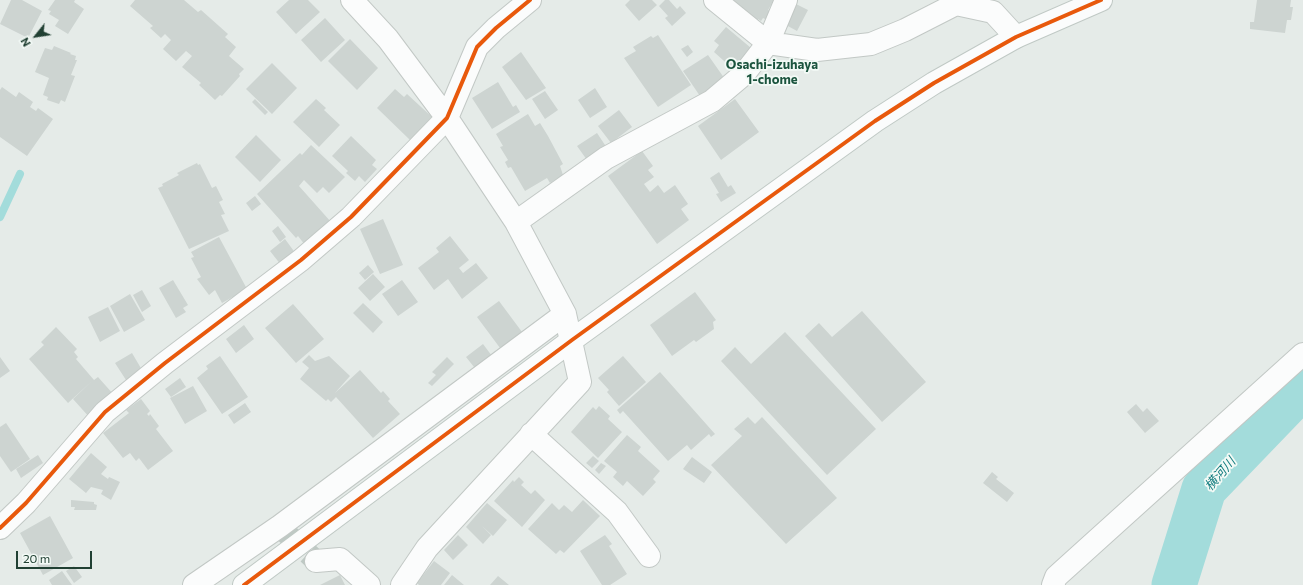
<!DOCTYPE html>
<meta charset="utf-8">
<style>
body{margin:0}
#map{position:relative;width:1303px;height:585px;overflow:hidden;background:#e5ebe8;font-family:Commissioner,sans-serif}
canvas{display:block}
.north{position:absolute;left:16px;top:16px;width:40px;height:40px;-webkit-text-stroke:3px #f3faf6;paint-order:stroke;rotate:240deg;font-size:11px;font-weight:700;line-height:16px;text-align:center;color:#214033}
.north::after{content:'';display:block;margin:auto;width:14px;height:18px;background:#214033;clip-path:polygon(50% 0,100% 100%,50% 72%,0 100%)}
.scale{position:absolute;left:16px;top:551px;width:76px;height:18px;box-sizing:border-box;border:2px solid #214033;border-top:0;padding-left:5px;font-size:12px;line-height:14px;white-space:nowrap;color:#214033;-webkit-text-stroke:3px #f3faf6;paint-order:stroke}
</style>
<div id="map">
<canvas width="1303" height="585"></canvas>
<div class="north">N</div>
<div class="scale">20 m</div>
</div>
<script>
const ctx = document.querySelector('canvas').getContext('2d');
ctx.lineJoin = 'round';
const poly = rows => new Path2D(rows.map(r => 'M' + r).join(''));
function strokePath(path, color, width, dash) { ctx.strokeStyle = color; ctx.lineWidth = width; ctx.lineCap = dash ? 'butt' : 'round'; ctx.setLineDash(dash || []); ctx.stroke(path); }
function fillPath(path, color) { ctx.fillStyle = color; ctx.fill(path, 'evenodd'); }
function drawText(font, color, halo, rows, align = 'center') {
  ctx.font = font + ' Commissioner,"Noto Sans JP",sans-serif'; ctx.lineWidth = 3.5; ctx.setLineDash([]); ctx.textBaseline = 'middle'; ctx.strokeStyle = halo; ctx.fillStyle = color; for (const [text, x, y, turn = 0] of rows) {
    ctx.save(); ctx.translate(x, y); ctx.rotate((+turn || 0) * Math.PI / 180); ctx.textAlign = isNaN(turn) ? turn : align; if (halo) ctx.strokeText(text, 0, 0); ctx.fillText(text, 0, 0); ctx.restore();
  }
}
const stream = poly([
 [0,217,20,174]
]);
const river = poly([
 [1174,585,1204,489,1303,386]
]);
const building = poly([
 [11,0,22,0,42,11,28,38,0,24],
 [55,0,75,0,74,2,84,9,68,34,55,26,59,20,49,14,51,11,48,10],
 [135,0,184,0,198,12,201,10,228,34,225,37,236,47,229,56,244,69,239,74,240,76,222,96,220,95,215,100,199,85,201,83,182,67,192,56,186,51,176,61,163,49,171,40,165,34,161,38,150,28,153,26,130,6],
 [289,0,308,0,320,12,296,34,276,12],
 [630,0,652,0,657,5,639,21,625,5],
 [665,0,669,0,677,9,680,6,686,13,672,26,665,18,668,16,659,6],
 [721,0,774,0,768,10,774,13,769,21,763,18,761,21,758,19,755,23],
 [1257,0,1291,0,1290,7,1293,7,1291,20,1287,20,1285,33,1250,29,1250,22,1254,22],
 [796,4,808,10,797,31,786,25],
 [325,18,345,40,321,62,301,40],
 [726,27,751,48,733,69,714,52,719,45,714,41],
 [658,35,691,85,658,107,624,58,636,51,633,47,651,36,653,38],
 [350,39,378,68,357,90,328,61],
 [688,45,693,52,687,57,681,49],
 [54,46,71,53,70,54,76,56,75,60,77,60,71,75,75,76,65,102,61,100,59,104,47,100,48,97,43,95,49,78,35,72,45,48,52,50],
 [521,52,546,88,526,100,502,67],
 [708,55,727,82,702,99,683,71],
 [272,63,297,88,272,114,246,89],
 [498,82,513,107,516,105,520,112,492,129,472,98],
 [2,87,16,97,19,92,33,102,30,107,36,111,38,108,53,119,27,156,0,137,0,90],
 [595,88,607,107,590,118,578,100],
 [395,89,404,97,407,94,432,117,410,140,377,108],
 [545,91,558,110,545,119,532,99],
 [255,99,268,112,265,115,252,102],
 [316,99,326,108,324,110,340,125,319,147,293,122],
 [735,99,759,132,721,160,698,126],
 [619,110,632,127,611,143,598,126],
 [528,114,535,126,540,123,548,136,563,164,560,166,563,175,550,183,547,178,525,191,511,167,508,168,505,162,508,160,500,147,503,146,496,134],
 [597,133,607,148,587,160,577,146],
 [256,135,281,160,260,182,235,157],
 [351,136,376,160,372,165,377,169,365,182,359,176,355,181,346,173,348,171,332,156],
 [311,145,345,177,329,193,323,187,317,193,304,180,299,186,331,222,305,245,298,236,296,238,257,194,300,153,302,155],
 [642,151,653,166,648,170,654,177,644,184,650,192,658,185,664,193,675,185,688,204,681,209,689,220,657,244,608,176],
 [197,163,198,165,200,164,212,188,216,186,223,200,219,202,225,214,221,215,229,231,189,249,158,188,163,186,162,184,179,175,177,173],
 [719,172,728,187,731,185,736,193,721,202,716,194,719,193,710,178],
 [255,196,261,204,252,211,246,203],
 [383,219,403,265,380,274,360,229],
 [278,226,286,237,280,242,272,231],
 [450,236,469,260,459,268,463,273,476,263,488,278,462,299,448,279,434,290,418,268,439,252,436,248],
 [219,237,247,289,222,303,215,290,209,295,197,279,201,277,191,258,194,257,191,252],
 [285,239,296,254,281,265,270,251],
 [368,265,374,272,365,280,359,273],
 [373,274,385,287,370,301,358,288],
 [173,280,188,305,183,308,186,312,176,318,159,288],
 [402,280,418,302,398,316,382,294],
 [142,290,151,306,142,312,133,295],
 [695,292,716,320,713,322,714,329,696,342,694,340,672,356,650,325],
 [130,294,145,320,124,332,110,306],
 [499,301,525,336,503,352,477,317],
 [363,303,383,322,373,333,353,313],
 [293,304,324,339,296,363,265,328],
 [108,307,120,331,100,342,88,317],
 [862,311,926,382,882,422,805,336,819,323,832,337],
 [244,325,254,339,236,353,226,339],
 [56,327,77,349,74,352,78,357,76,359,94,380,98,377,114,395,90,418,73,399,92,381,68,403,29,359,44,345,41,342],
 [785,332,876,429,827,475,721,361,735,347,751,364],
 [483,344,495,360,478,372,466,357],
 [132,353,142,370,126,380,115,363],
 [309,355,315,361,329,356,350,376,335,393,360,370,381,393,383,391,390,399,388,401,400,414,373,438,336,397,331,402,328,399,326,401,300,379,309,368,302,362],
 [220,356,248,397,222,414,197,378,208,369,206,366],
 [623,356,646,382,619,406,607,392,609,390,598,378],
 [0,357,10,371,0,378],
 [447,357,454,364,432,386,428,383,436,375,432,372],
 [660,372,715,434,711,437,709,434,691,450,687,445,668,461,623,411,620,414,617,410],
 [180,378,186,387,171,397,165,389],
 [193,386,207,411,185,424,170,398],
 [141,399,150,411,147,414,149,416,150,414,159,426,156,429,173,451,148,470,139,458,136,461,130,453,123,458,103,433,129,413,126,410],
 [245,403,251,412,234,424,228,415],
 [1136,404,1143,412,1147,408,1159,421,1145,433,1127,412],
 [599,406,610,416,608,419,622,432,598,458,571,432,593,407,596,410],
 [748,417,755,424,762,417,837,498,786,544,711,465,742,436,734,429],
 [6,423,30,459,11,472,0,456,0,427],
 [627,435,641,447,638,451,660,471,653,479,656,482,643,496,627,481,623,486,613,477,617,472,604,461],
 [91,453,107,467,101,474,108,479,109,477,120,482,111,500,101,494,103,490,91,487,86,493,69,479],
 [38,455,43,463,21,478,16,469],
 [593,456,599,461,592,468,586,463],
 [692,457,712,472,704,483,683,469],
 [601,463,606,466,599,474,595,470],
 [992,472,998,477,996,479,1014,493,1007,502,983,483],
 [519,477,524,482,521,485,531,494,535,490,545,500,522,527,494,501,513,480,514,482],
 [71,500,94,502,94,504,97,505,96,510,74,510,75,507,71,507],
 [583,500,600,516,564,553,560,550,556,554,528,529,552,503,559,510,564,505,572,512],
 [487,503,507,520,493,536,482,526,491,535,483,544,466,527],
 [50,516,73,558,43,575,20,533],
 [458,535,468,545,453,560,444,550],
 [605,535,612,544,609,546,627,574,610,585,602,585,580,551],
 [434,561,450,573,441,585,419,585,417,583],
 [74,566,82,577,74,583,66,571],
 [62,571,72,585,52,585,49,580],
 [340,575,345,585,320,585],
 [452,575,464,585,444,585],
 [498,576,509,585,490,585]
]);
const streetTunnel = poly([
 [284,531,316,561]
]);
const street = poly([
 [352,0,388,39,447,118,516,222,565,314,580,382,427,548,402,585],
 [715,0,768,43,786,0],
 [516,222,606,158,712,101,744,74,768,43,817,50,871,44,905,30,956,4,993,12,1016,37],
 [531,434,617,512,649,556],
 [0,528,26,503,105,412,165,363,301,260,351,217,447,118,477,47,496,28,530,0],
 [316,561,340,559,369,585],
 [194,585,280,526,565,314],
 [1053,585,1056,577,1303,354]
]);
const secondary = poly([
 [244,585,572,340,875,121,934,83,1016,37,1101,0]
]);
const cycleway = poly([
 [0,528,26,503,105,412,165,363,301,260,351,217,447,118,477,47,496,28,530,0],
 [244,585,572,340,875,121,934,83,1016,37,1101,0]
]);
const neighbourhoodNames = [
 ["Osachi-izuhaya",772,65],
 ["1-chome",772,80]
];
const waterNames = [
 ["横河川",1220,474,-49]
];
strokePath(stream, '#a3dcdb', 8);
strokePath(river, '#a3dcdb', 45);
fillPath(building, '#cdd4d1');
strokePath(streetTunnel, '#bec9c4', 22, [22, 11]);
strokePath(street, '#c2c8c5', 24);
strokePath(secondary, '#c0c9c5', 24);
strokePath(street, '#fbfcfc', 22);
strokePath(secondary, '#fbfcfc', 22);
strokePath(cycleway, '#e8590c', 4);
drawText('bold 13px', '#1b543e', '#f3faf6', neighbourhoodNames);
drawText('italic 13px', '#167e81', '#f3faf6', waterNames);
</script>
